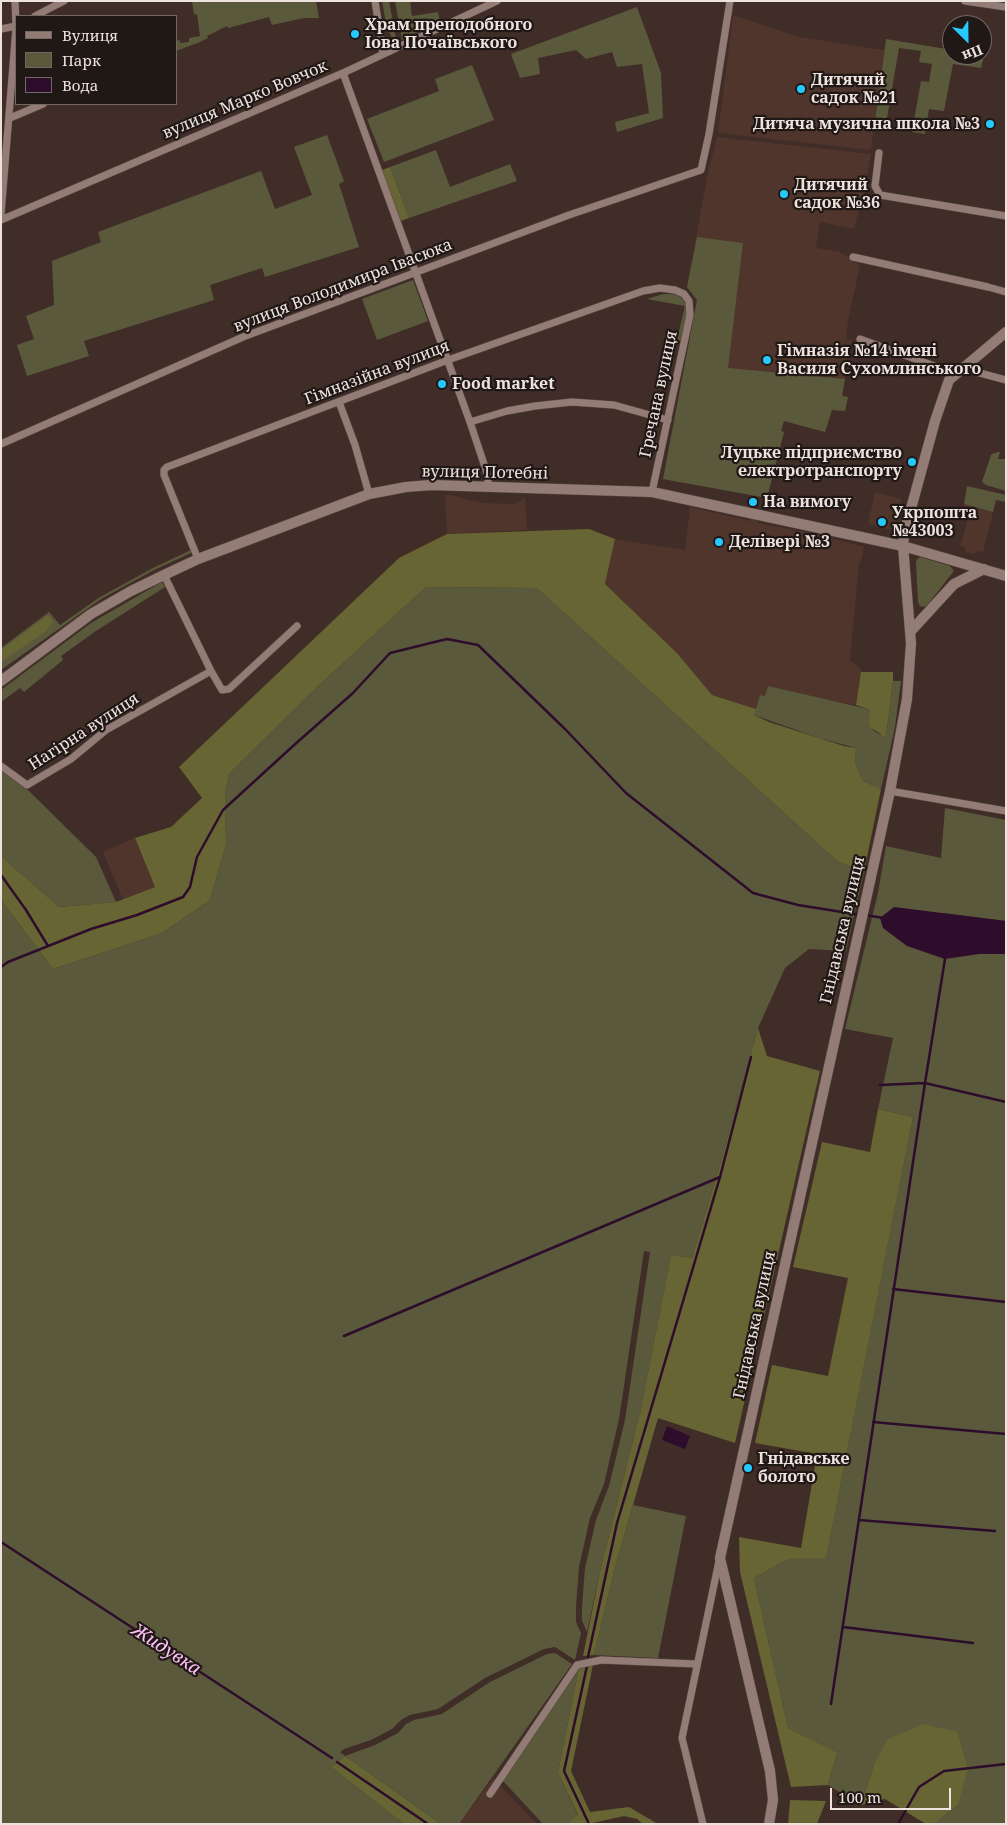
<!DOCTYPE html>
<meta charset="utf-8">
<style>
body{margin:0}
#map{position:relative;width:1007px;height:1825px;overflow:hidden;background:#402d27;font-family:"Noto Serif",serif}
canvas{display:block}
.frame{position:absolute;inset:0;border:2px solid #eee2de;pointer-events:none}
.legend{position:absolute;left:15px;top:15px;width:162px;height:90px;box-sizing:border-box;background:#201815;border:1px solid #726965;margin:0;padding:6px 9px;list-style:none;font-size:15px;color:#eee2de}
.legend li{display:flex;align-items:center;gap:10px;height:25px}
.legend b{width:25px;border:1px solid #726965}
.north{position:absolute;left:942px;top:15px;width:50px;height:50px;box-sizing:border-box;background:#201815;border:1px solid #726965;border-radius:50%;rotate:157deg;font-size:14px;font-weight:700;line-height:20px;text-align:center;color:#eee2de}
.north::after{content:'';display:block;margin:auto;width:18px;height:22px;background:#25c9fe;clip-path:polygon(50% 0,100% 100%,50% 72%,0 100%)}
.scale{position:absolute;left:830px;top:1788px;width:121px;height:22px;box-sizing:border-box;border:2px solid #eee2de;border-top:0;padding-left:6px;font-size:15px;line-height:18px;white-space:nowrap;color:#eee2de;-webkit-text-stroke:4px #201815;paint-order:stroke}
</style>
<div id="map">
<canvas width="1007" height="1825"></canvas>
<div class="frame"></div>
<ul class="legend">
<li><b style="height:6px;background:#937c75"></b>Вулиця</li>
<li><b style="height:14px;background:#5a593c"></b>Парк</li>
<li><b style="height:14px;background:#2d0d2b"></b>Вода</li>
</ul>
<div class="north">Пн</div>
<div class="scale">100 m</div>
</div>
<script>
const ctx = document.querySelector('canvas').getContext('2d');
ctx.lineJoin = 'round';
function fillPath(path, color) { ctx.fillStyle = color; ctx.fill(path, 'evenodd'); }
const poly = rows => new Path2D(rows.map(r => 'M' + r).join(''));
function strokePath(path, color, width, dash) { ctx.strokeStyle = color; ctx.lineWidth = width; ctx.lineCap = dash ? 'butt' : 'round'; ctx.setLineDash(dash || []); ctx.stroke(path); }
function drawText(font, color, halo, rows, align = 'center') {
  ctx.font = font + ' "Noto Serif",serif'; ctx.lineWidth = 4.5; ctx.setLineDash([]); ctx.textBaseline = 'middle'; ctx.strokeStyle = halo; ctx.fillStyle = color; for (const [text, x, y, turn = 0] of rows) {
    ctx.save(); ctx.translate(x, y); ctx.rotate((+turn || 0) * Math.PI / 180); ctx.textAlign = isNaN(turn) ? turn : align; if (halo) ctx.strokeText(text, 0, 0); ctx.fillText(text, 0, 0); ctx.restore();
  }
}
const built = poly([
 [733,15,799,37,884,50,871,150,718,133],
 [717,137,871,154,863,195,854,229,820,222,816,248,840,252,860,266,847,325,848,325,846,339,852,340,842,395,848,397,845,411,832,410,825,432,784,421,781,431,784,432,767,498,663,479,697,300,687,287,707,177],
 [875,492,902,499,893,530,868,524],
 [445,494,482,503,515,504,525,498,527,530,447,534],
 [964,504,993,512,983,552,977,551,975,554,965,552,965,547,960,546,968,520,961,518],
 [690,507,750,521,751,518,758,520,757,523,816,534,864,547,861,561,859,562,850,660,862,670,856,705,823,700,768,686,765,696,760,695,756,709,712,695,677,653,605,584,615,539,685,550],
 [135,838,155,887,123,900,103,852],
 [493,1778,537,1824,459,1824]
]);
const green = poly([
 [192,1,316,1,319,18,304,18,272,25,269,17,228,28,227,26,207,36,208,38,200,42,176,51,176,41,180,40,180,43,189,42,189,38,200,36,197,14,194,15],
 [382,1,389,1,396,38,392,37,387,29],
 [395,1,410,1,412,16,438,12,440,22,402,40],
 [637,7,661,73,663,118,617,132,615,122,649,113,642,64,617,67,612,52,586,59,576,50,538,58,540,74,520,78,511,54],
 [886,39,952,50,952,55,984,56,981,68,953,64,944,111,929,109,925,134,912,132,921,81,929,82,932,64,919,62,921,51,899,48,885,130,874,128],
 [472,65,494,120,384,162,367,119,439,91,435,79],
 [327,135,344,181,339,184,359,247,265,277,262,268,210,285,214,300,84,341,89,356,27,376,17,345,34,339,26,316,54,305,52,261,101,242,98,232,261,171,275,209,312,195,294,147],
 [436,150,450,187,510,164,517,181,409,218,390,167],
 [697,237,743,243,728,368,845,379,842,396,848,397,845,411,832,410,825,432,784,421,781,431,784,432,767,498,663,479,697,300,687,287],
 [413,280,428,321,377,340,362,299],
 [663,294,674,294,682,298,686,304,688,315,679,345,676,344,685,306,647,299],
 [1000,452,998,459,1006,459,1006,491,986,485,982,482,991,455,994,453],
 [967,486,1006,495,1006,502,996,500,993,512,964,504],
 [191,550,191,553,154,570,101,599,1,670,1,648,49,612,60,625,100,597,153,568],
 [920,557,950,566,954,571,928,604,924,607,920,606,918,602,916,563,917,559],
 [162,582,165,587,96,631,61,656,63,660,24,692,20,688,1,702,1,690,91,623],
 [426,587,537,588,837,861,864,872,846,951,809,949,785,968,758,1028,722,1158,692,1258,671,1255,640,1413,601,1567,587,1632,582,1620,582,1607,585,1568,596,1520,609,1486,625,1420,650,1252,644,1251,619,1419,604,1484,590,1518,579,1567,576,1606,576,1622,581,1633,575,1660,555,1647,544,1649,485,1678,438,1709,410,1715,401,1720,392,1729,371,1740,344,1749,340,1752,345,1756,375,1745,398,1733,406,1724,414,1720,442,1714,490,1682,547,1654,555,1653,572,1664,459,1824,441,1824,345,1756,331,1767,404,1824,1,1824,1,900,53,969,162,933,210,900,226,844,225,794,229,774,317,687],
 [893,681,901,681,895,727,881,789,863,781,855,763,856,748,819,738,754,715,760,695,765,696,768,686,868,709,870,710,868,723,869,727,882,736,886,737],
 [1,771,29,791,96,857,116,902,59,907,1,856],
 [945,808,1006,820,1006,921,943,913,979,954,1006,954,1006,1824,934,1824,958,1805,874,1764,861,1805,828,1785,837,1752,788,1728,754,1578,788,1559,826,1557,913,1117,878,1109,893,1038,845,1029,878,893,886,846,941,858],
 [633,1505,686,1516,658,1658,594,1655,614,1571],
 [579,1668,558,1772,578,1816,568,1824,543,1824,503,1781]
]);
const forest = poly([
 [390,167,409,218,401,221,382,170],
 [589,529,615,539,605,584,677,653,712,695,756,709,754,715,769,722,844,746,856,748,855,763,863,781,881,789,864,872,837,861,537,588,426,587,317,687,229,774,225,794,226,844,210,900,162,933,53,969,1,900,1,856,59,907,116,902,155,887,135,838,171,827,202,798,179,767,399,558,447,534],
 [47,616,50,616,53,622,46,631,1,662,1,650],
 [861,672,893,672,893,681,886,737,882,736,878,732,869,727,868,723,870,710,856,705],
 [758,1028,767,1056,820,1071,735,1443,658,1418,614,1571,594,1655,583,1656,601,1567,640,1413,671,1255,692,1258,722,1158],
 [878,1109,913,1117,826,1558,788,1559,754,1578,788,1728,837,1752,828,1785,791,1787,740,1572,739,1537,801,1548,817,1454,755,1443,772,1365,828,1376,848,1278,793,1267,822,1142,870,1152],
 [593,1665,571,1771,590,1812,629,1807,658,1824,643,1824,637,1819,624,1816,588,1824,568,1824,578,1815,558,1772,579,1668],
 [924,1724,957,1732,968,1768,958,1805,934,1824,926,1824,885,1799,861,1805,874,1764,888,1739],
 [345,1756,441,1824,404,1824,331,1767],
 [790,1800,826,1801,817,1824,788,1824]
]);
const water = poly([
 [894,907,1006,921,1006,954,979,954,945,959,907,946,883,928,880,918],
 [667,1426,690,1436,685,1449,662,1440]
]);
const stream = poly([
 [1,875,26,910,48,946],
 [866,915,883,918],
 [1,967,8,962,91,929,137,915,183,897,190,887,197,857,223,810,293,746,353,693,390,653,447,639,478,645,565,729,626,793,753,893,798,905,861,915],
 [880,1085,925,1083,1006,1102],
 [893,1289,1006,1302],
 [344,1336,720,1177],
 [873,1422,1006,1434],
 [859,1520,995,1531],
 [1,1542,332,1758],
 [843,1627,973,1643],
 [588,1657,617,1523,720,1177,751,1057],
 [587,1666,564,1771,589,1824],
 [831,1704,925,1083,945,959],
 [337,1762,428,1824],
 [898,1824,919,1787,944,1771,1006,1764]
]);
const street = poly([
 [15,1,16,25],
 [375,1,383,53],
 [965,1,1006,7],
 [35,16,64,1],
 [1,29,16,26],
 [343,73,470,422,488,476,488,487],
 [10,118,43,104],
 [879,153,875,186,880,195,1006,216],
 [1,214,16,28],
 [1,220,343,73,497,1],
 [853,257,988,287,1006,292],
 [860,339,940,368,961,368,1006,380],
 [339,402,355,445,369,494],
 [470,422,507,411,535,406,572,402,614,405,668,420],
 [1,444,243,337,569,215,701,170,709,134,730,1],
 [198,559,164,475,164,470,167,467,448,360,643,291,660,288,675,290,684,294,689,301,690,315,652,492],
 [164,575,211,671,222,690,229,689,297,626],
 [1,766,27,785,71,759,106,730,211,671],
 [890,791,1006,811],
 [490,1794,577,1665,601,1660,696,1664],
 [703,1824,682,1738,719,1561]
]);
const secondary = poly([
 [910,632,954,584,984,569],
 [1,681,91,614,131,591,164,575,198,559,369,494,406,487,431,485,652,492,903,546,1006,576],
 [769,1824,773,1800,770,1771,720,1558,890,791,907,699,911,643,903,546,904,534,935,421,949,380,1006,332]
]);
const markers = [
 [355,34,5,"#25c9fe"],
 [801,89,5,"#25c9fe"],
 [990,124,5,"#25c9fe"],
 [784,194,5,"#25c9fe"],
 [767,360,5,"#25c9fe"],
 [442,384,5,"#25c9fe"],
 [912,462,5,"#25c9fe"],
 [753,502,5,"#25c9fe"],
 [882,522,5,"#25c9fe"],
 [719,542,5,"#25c9fe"],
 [748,1468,5,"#25c9fe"]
];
const poiNames = [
 ["Храм преподобного",365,25],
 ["Іова Почаївського",365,43],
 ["Дитячий",811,80],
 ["садок №21",811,98],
 ["Дитяча музична школа №3",980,124,"right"],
 ["Дитячий",794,185],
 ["садок №36",794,203],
 ["Гімназія №14 імені",777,351],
 ["Василя Сухомлинського",777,369],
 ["Food market",452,384],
 ["Луцьке підприємство",902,453,"right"],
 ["електротранспорту",902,471,"right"],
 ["На вимогу",763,502],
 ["Укрпошта",892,513],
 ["№43003",892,531],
 ["Делівері №3",729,542],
 ["Гнідавське",758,1459],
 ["болото",758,1477]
];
const streetNames = [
 ["вулиця Марко Вовчок",245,100,-23],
 ["вулиця Володимира Івасюка",343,286,-21],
 ["Гімназійна вулиця",377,373,-21],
 ["Гречана вулиця",659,394,-78],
 ["вулиця Потебні",485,473,1],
 ["Нагірна вулиця",84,732,-33],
 ["Гнідавська вулиця",843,930,-77],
 ["Гнідавська вулиця",755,1325,-78]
];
const waterNames = [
 ["Жидувка",166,1650,33]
];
fillPath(built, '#4f352c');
fillPath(green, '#5a593c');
fillPath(forest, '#676533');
fillPath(water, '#2d0d2b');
strokePath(stream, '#2d0d2b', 2.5);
strokePath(street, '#5a4a45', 8);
strokePath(secondary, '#5a4a45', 11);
strokePath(street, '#937c75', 7);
strokePath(secondary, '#937c75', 10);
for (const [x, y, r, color] of markers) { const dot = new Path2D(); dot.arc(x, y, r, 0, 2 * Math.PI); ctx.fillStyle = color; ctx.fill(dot); strokePath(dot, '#201815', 2); }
drawText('bold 16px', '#eee2de', '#201815', poiNames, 'left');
drawText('16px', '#eee2de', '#201815', streetNames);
drawText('italic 18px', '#ffc1f9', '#201815', waterNames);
</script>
